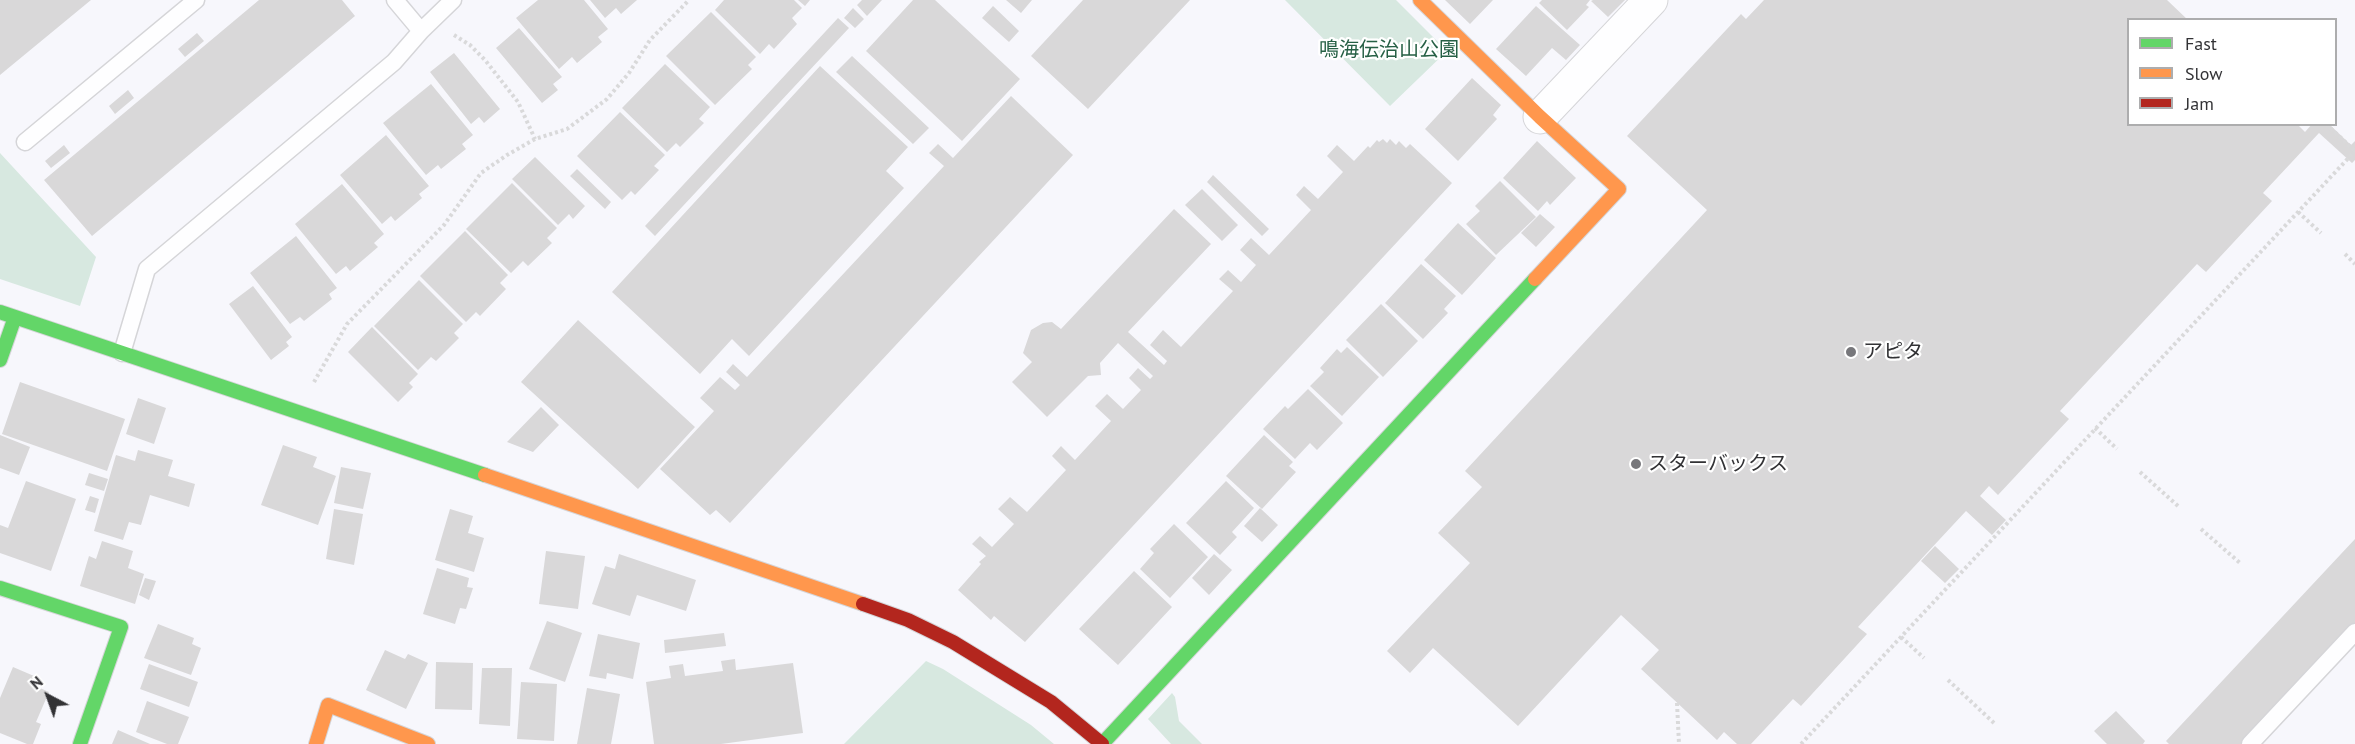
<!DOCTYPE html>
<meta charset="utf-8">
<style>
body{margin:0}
#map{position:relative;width:2355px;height:744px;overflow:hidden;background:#f7f7fc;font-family:"PT Sans",sans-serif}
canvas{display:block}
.legend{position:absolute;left:2127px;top:18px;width:210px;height:108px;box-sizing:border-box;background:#fff;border:2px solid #adadae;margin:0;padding:8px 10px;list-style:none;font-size:18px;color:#323235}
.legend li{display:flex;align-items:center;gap:12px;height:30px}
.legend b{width:30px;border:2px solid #adadae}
.north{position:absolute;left:18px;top:666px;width:60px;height:60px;-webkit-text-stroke:4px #fff;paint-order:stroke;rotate:319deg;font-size:16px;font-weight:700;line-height:24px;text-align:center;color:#323235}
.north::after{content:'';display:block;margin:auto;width:21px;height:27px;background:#323235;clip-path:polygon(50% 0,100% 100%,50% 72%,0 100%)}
</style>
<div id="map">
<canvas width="2355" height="744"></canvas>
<ul class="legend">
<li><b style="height:8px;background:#63d668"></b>Fast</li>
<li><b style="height:8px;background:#ff974d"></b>Slow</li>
<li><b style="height:8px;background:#b3261e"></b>Jam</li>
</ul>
<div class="north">N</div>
</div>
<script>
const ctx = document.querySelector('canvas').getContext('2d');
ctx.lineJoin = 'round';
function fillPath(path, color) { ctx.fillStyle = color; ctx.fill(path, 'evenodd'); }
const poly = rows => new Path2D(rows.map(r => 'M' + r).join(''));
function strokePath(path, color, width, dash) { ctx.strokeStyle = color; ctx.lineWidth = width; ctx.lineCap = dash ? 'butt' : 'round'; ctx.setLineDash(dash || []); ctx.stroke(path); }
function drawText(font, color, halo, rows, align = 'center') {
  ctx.font = font + ' "PT Sans","Noto Sans JP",sans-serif'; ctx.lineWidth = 4.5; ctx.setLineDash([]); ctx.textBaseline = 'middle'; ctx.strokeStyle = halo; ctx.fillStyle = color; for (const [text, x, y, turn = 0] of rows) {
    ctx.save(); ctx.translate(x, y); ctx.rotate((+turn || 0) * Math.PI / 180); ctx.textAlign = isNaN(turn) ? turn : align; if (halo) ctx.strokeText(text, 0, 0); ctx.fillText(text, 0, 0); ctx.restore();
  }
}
const green = poly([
 [1285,0,1396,0,1447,51,1390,106],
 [0,153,96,257,80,306,0,279],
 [926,661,943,669,1031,725,1054,744,844,744],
 [1172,693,1175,697,1179,721,1202,744,1171,744,1148,719]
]);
const building = poly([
 [0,0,91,0,0,75],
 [259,0,342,0,355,16,92,236,44,180],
 [538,0,584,0,608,29,598,37,602,42,577,63,572,57,559,69,516,18],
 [590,0,637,0,621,14,616,8,605,18],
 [724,0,794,0,802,8,792,18,797,24,774,49,769,44,760,54,715,10],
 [798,0,810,0,805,6],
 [862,0,882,0,867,16,857,5],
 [913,0,935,0,1020,79,962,141,866,51],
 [1006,0,1032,0,1021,13],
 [1083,0,1190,0,1088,109,1031,56],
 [1445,0,1493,0,1470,24],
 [1542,0,1590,0,1586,5,1589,7,1567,30,1539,3],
 [1593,0,1625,0,1608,17,1591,1],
 [1764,0,2167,0,2188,20,2128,20,2128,124,2297,124,2305,132,2312,124,2329,124,2351,145,2355,141,2355,160,2352,163,2319,133,2263,193,2272,201,2206,272,2197,264,2060,411,2069,419,1998,495,1989,486,1980,496,2006,520,1992,535,1966,511,1858,627,1867,634,1801,706,1793,699,1751,744,1737,744,1724,732,1717,740,1641,669,1659,650,1621,615,1518,726,1433,648,1410,673,1387,651,1470,563,1438,533,1482,487,1465,471,1707,210,1627,136,1741,14,1746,19],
 [993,6,1019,31,1009,42,982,18],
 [1536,6,1580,45,1566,60,1552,48,1526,76,1496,49],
 [853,8,864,19,855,28,844,18],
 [711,12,756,57,748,65,752,69,715,105,666,56],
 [838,18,849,28,655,236,645,226],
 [519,28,562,77,553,84,558,90,542,103,496,48],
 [197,33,204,41,185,57,178,49],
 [454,53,500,109,484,123,479,117,471,124,430,72],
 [852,56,929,128,913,144,836,72],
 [665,64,710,107,699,119,704,123,680,147,676,143,667,152,622,108],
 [820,66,908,147,886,171,904,188,749,356,732,339,700,374,612,292],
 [1472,78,1501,105,1493,115,1497,119,1458,161,1425,129],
 [431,84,473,135,462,144,466,149,441,169,438,165,426,175,383,123],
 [128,90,134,98,115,114,109,106],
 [1011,96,1073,155,730,523,716,510,710,515,660,469,714,411,700,398,720,377,735,390,740,385,726,372,733,364,747,377,944,166,929,153,938,144,953,158],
 [620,112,665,155,654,166,659,170,635,195,631,191,622,200,577,156],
 [386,135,429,186,419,194,422,198,395,221,391,216,382,224,340,175],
 [1383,139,1387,143,1390,139,1396,145,1399,141,1406,148,1410,144,1452,183,1025,642,994,616,991,620,958,590,981,564,979,562,986,556,972,544,980,536,992,547,1014,524,998,509,1010,497,1027,512,1066,470,1052,456,1061,446,1075,460,1111,421,1095,406,1107,394,1123,409,1141,390,1129,378,1138,368,1150,379,1153,376,1118,343,1100,363,1101,375,1088,376,1047,417,1012,382,1032,362,1023,353,1031,330,1043,323,1052,322,1061,329,1174,209,1211,244,1128,332,1164,365,1167,361,1150,345,1163,330,1181,347,1233,291,1219,279,1228,270,1241,282,1256,265,1240,250,1251,238,1269,255,1311,210,1296,195,1304,186,1318,199,1343,172,1327,156,1337,145,1354,161,1368,146,1370,148,1377,140,1379,142],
 [1537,141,1576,178,1550,205,1547,201,1538,211,1503,178],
 [64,145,70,153,51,168,45,161],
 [535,157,585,206,573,219,569,214,558,225,512,179],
 [577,169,611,202,605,209,570,176],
 [1213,175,1269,229,1262,236,1207,182],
 [1500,181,1536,217,1496,255,1466,224,1480,211,1475,206],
 [512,183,557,228,547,238,552,243,528,266,523,261,511,273,466,229],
 [342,184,384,234,374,243,378,247,350,271,346,266,336,274,295,224],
 [1202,189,1238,225,1222,241,1185,205],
 [1540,214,1555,227,1536,247,1521,233],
 [1458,223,1496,258,1462,295,1424,260],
 [465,231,508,275,500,283,506,289,480,316,476,312,466,322,420,276],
 [296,236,337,288,329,294,332,299,304,321,300,317,290,324,250,273],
 [1421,264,1456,296,1444,309,1448,313,1423,339,1385,303],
 [419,280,463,324,454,333,459,338,436,361,431,357,418,370,374,326],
 [253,286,292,337,286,342,289,346,271,360,229,304],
 [1381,304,1418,341,1383,377,1346,340],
 [578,320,695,427,638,489,521,382],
 [372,327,418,374,409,383,413,387,398,402,348,352],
 [1347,347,1379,377,1342,416,1310,386,1324,372,1320,368,1337,349,1341,353],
 [20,382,125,419,107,471,2,434],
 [1308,389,1343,423,1317,450,1310,443,1295,459,1263,429,1285,406,1288,409],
 [138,398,166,408,154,444,126,434],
 [541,407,559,425,533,452,507,442],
 [0,435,30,447,19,475,0,468],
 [1264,435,1293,462,1289,466,1296,472,1262,509,1226,476],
 [283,445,317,457,313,467,336,476,318,525,261,505],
 [138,450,173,460,168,476,195,484,189,507,150,495,141,525,129,522,123,540,94,531,116,455,135,461],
 [341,467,371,473,363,509,334,503],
 [89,473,108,479,104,491,85,485],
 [26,481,76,499,51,571,0,553,0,525,8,528],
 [1226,481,1254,508,1232,532,1237,537,1220,555,1186,523],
 [90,496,99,499,95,513,85,510],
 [1260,508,1278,525,1262,542,1244,526],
 [334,509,363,514,354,565,326,559],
 [450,509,473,516,468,533,484,538,474,572,435,560],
 [1174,524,1208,557,1170,598,1140,569,1154,553,1150,549],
 [2355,539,2355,624,2243,744,2169,744,2166,741],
 [102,541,133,551,128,568,144,574,135,604,80,586,89,556,96,559],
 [1935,546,1959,569,1945,583,1921,561],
 [546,551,585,556,578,609,539,604],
 [619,554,696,580,686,611,637,595,630,616,592,604,605,566,615,569],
 [1214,554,1232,570,1209,595,1192,578],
 [437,568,469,578,467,587,473,588,466,609,460,608,455,624,423,614],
 [1134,571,1172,607,1118,665,1079,629],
 [145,578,156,581,149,600,139,595],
 [547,621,582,633,565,682,529,669],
 [158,624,194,638,192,644,201,648,191,675,144,658],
 [724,633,726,646,665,653,664,640],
 [598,634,640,643,633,679,607,673,606,679,589,676],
 [385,650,405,659,408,654,428,663,406,709,366,690],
 [735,659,736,670,793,663,803,733,721,744,654,744,646,682,671,678,669,666,683,664,685,676,723,671,721,661],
 [436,662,473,663,472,710,435,709],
 [149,664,198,682,189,707,140,689],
 [13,667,34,676,31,684,49,692,36,722,41,724,33,744,27,744,0,733,0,698],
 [482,668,512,668,510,726,479,724],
 [521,682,557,684,554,741,517,739],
 [587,688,620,694,611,744,577,744],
 [147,701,189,717,178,744,167,744,136,732],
 [2116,711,2145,741,2143,744,2107,744,2094,731],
 [118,730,150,744,112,744]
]);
const path = poly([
 [454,35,470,45,485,60,518,102,535,139],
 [2326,124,2355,151],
 [2298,212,2321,233],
 [2345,254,2355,264],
 [314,382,347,324,444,225,481,173,507,155,535,139,567,129,607,99,629,73,650,40,689,0],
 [2095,428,2117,449],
 [2140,472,2178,506],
 [2201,529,2240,563],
 [1901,637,1924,658],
 [1948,680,1994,723],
 [1677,703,1679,744],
 [1801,744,2355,151]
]);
const lane = poly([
 [395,0,421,31],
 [25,142,196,0],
 [122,353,147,269,394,62,421,31,453,0],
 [2250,744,2355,632]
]);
const street = poly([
 [1540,117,1651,0]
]);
const fast = poly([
 [0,312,485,475],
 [0,360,15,317],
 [0,588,121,627,80,744],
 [1102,744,1535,279]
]);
const slow = poly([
 [1420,0,1540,117,1619,189,1535,279],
 [485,475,863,604],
 [316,744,328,705,428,744]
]);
const jam = poly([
 [863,604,908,620,953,642,1051,702,1102,744]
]);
const markers = [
 [1851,352,6,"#77777b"],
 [1636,464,6,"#77777b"]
];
const parkNames = [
 ["鳴海伝治山公園",1389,50]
];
const poiNames = [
 ["アピタ",1863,352],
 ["スターバックス",1648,464]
];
fillPath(green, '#d7e8e0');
fillPath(building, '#d9d8d9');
strokePath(lane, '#d5d5d8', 19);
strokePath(street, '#d5d5d8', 35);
strokePath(fast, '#d5d5d8', 16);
strokePath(slow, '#d5d5d8', 16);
strokePath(jam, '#d5d5d8', 16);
strokePath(path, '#d9d9da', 4, [3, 3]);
strokePath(lane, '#fefeff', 16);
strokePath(street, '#fefeff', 33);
strokePath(fast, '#63d668', 14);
strokePath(slow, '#ff974d', 14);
strokePath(jam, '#b3261e', 14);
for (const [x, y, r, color] of markers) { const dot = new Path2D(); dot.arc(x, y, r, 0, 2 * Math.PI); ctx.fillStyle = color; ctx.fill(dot); strokePath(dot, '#fff', 2); }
drawText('20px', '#266045', '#fff', parkNames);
drawText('20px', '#323235', '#fff', poiNames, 'left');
</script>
